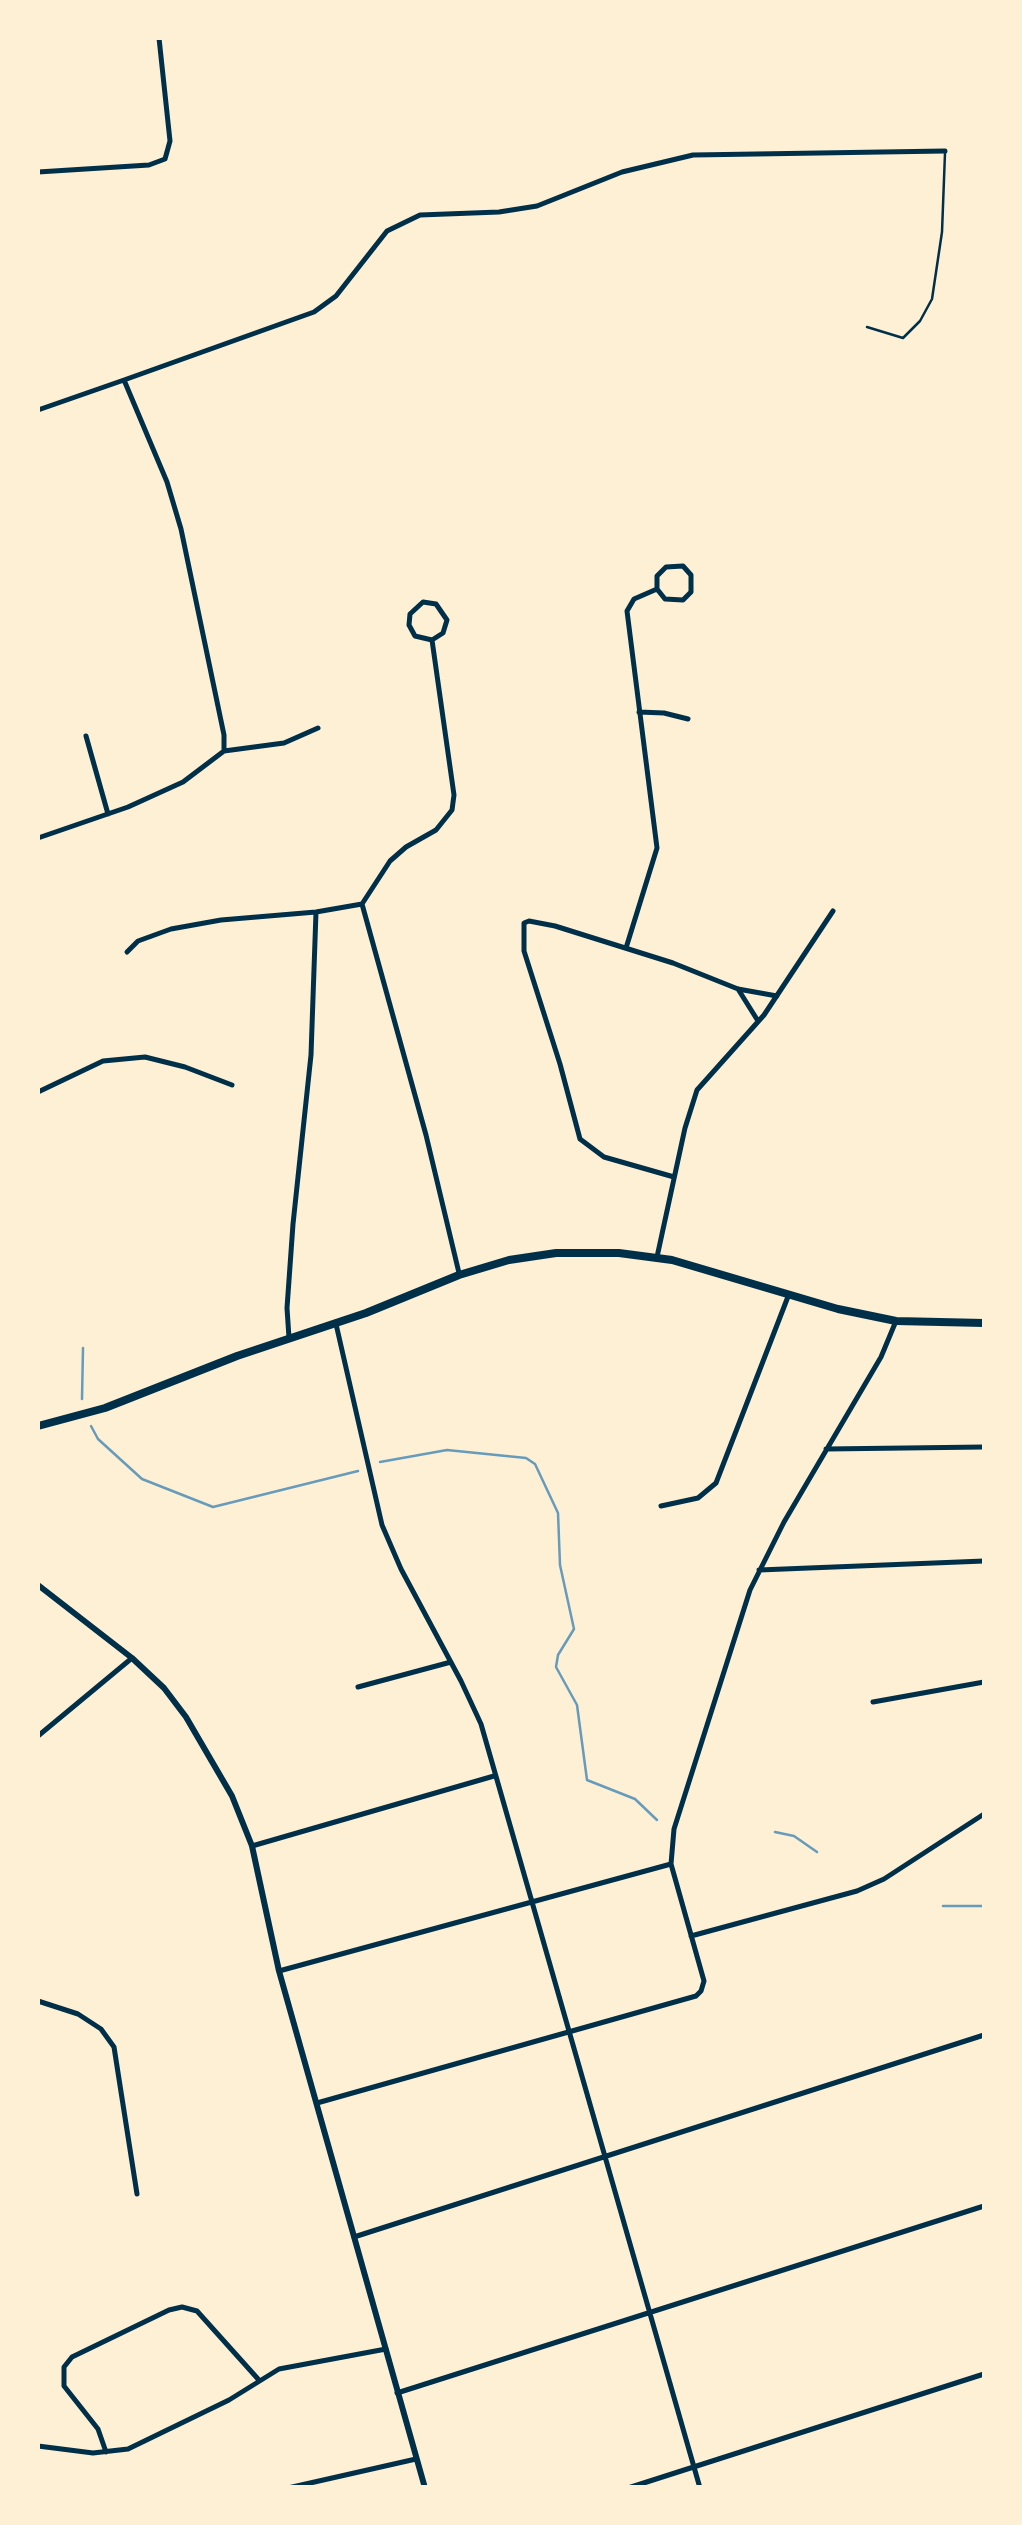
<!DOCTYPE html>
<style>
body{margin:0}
#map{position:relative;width:1022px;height:2525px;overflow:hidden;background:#fdf0d5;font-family:"Work Sans",sans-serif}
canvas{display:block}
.frame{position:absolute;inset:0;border:40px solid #fdf0d5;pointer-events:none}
</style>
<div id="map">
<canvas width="1022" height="2525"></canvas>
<div class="frame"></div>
</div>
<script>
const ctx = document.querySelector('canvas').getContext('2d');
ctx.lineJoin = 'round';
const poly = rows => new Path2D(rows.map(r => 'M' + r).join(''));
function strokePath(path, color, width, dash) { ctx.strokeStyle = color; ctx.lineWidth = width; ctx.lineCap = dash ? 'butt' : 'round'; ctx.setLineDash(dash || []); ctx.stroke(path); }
const stream = poly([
 [82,1399,83,1348],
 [91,1426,98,1439,142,1479,213,1507,358,1471],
 [380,1462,447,1450,526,1458,535,1464,558,1513,560,1565,574,1629,558,1655,556,1667,577,1705,587,1780,635,1799,657,1820],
 [775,1832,794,1836,817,1852],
 [943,1906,984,1906]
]);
const service = poly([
 [867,327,903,338,920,321,932,299,942,232,945,153]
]);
const minor = poly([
 [38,172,149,165,165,159,170,141,159,38],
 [124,380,314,312,336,296,387,231,420,215,499,212,537,206,622,172,693,155,945,151],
 [38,410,124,380,167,482,181,529,224,735,224,751,183,782,128,807,38,838],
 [639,712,664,713,688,719],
 [86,736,108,814],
 [224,751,284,743,318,728],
 [362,904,390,861,406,847,436,830,452,810,454,795,432,640,443,633,447,620,436,604,423,602,410,614,409,625,415,636,432,640],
 [362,904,426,1135,459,1273],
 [626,948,657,848,627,611,634,599,657,589,665,599,683,600,691,592,691,575,683,566,666,567,657,576,657,589],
 [127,952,138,941,171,929,221,920,316,912,362,904],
 [738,989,758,1021],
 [38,1092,103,1061,145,1057,185,1067,232,1085],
 [674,1177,604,1157,580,1139,560,1064,524,951,524,923,529,921,555,926,673,963,738,989,777,996],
 [657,1257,685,1128,697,1090,764,1015,833,911],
 [336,1324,382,1525,401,1569,461,1681,481,1724,700,2488],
 [289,1338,287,1308,293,1224,311,1055,316,912],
 [826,1449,984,1447],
 [661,1506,698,1498,716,1483,789,1294],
 [759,1570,984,1561],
 [358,1687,451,1662],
 [873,1702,984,1682],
 [38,1736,132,1658],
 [252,1846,494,1776],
 [691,1936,857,1891,884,1879,984,1814],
 [279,1971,671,1864],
 [38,2001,78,2014,101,2029,114,2047,137,2194],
 [317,2103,696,1996,701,1991,704,1981,671,1864,674,1829,750,1590,784,1522,881,1357,896,1321],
 [354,2237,984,2035],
 [397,2393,984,2206],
 [38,2446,93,2453,128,2449,229,2400,279,2369,386,2349],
 [106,2452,98,2429,64,2386,64,2367,72,2357,169,2310,182,2307,197,2311,258,2379],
 [288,2488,416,2459],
 [628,2488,984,2374]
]);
const tertiary = poly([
 [38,1585,132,1658,164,1688,186,1717,232,1796,252,1846,279,1971,425,2488]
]);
const secondary = poly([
 [38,1426,105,1408,237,1356,366,1313,459,1275,509,1260,556,1253,619,1253,672,1260,838,1309,896,1321,984,1323]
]);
strokePath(stream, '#669bbc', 2.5);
strokePath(service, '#003049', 2.5);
strokePath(minor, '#003049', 5);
strokePath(tertiary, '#003049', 6);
strokePath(secondary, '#003049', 8);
</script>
